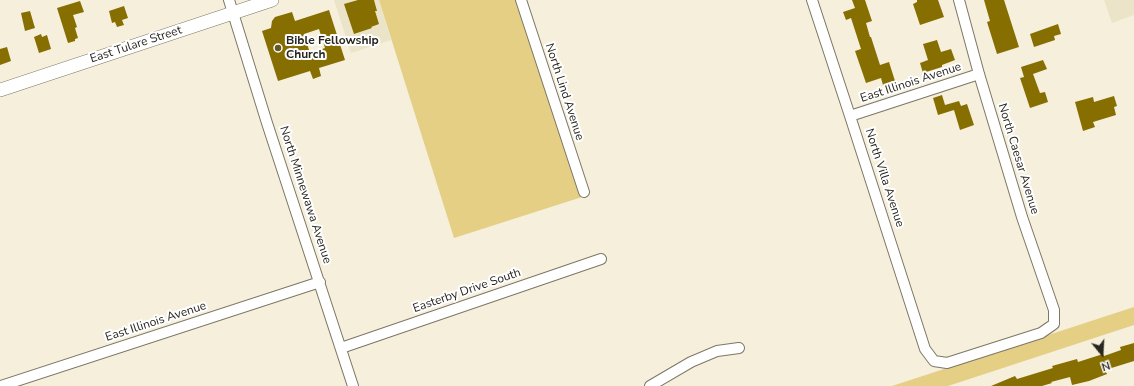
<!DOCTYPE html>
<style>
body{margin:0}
#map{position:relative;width:1134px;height:386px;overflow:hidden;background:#f5efdc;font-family:"Nunito Sans",sans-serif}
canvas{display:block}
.north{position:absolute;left:1082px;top:334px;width:40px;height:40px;-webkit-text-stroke:3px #fff;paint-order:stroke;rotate:162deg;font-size:11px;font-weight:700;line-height:16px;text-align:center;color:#28261f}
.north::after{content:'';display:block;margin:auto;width:14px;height:18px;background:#28261f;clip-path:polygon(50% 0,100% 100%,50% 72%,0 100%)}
</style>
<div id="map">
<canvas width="1134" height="386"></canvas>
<div class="north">N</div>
</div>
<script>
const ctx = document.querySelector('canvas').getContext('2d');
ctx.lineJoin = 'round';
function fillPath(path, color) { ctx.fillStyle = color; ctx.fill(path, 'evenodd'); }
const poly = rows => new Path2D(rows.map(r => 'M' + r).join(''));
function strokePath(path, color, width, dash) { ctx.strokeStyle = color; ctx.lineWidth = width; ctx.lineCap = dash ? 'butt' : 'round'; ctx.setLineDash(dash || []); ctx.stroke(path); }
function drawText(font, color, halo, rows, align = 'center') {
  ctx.font = font + ' "Nunito Sans",sans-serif'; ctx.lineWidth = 4; ctx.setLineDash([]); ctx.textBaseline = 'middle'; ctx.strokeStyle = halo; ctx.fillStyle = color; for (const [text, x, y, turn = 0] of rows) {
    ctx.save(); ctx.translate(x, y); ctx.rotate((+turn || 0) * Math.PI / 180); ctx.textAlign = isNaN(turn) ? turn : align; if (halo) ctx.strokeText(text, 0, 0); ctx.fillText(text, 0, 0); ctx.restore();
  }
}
const built = poly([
 [334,0,379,0,391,40,351,53],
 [1104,0,1134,0,1134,15,1112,23]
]);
const green = poly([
 [379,0,520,0,582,197,454,238],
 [1134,307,1134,325,948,386,892,386]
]);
const building = poly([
 [358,0,374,0,377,11,375,11,379,24,371,27,372,28,354,34,344,4],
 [852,0,865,0,872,21,866,23,870,37,871,37,880,65,889,62,895,81,883,85,881,78,866,83,855,51,861,49,851,18,846,20,843,12,855,8],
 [917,0,938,0,944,17,920,25,913,4,917,2],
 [984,0,1004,0,1019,47,997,54,987,22,990,21],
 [80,1,84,12,73,15,77,27,75,28,78,38,75,39,75,41,68,43,57,8],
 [124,6,128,18,122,20,124,25,117,27,115,22,112,23,109,11],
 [329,10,345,60,319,68,321,76,313,79,310,71,278,81,262,31,271,28,272,21,275,17,292,12,295,21],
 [319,29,325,48,310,53,304,34],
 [30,11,35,28,25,31,21,13],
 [1058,24,1061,34,1054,36,1055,40,1034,47,1030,34],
 [41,34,42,37,47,35,51,49,39,53,34,37],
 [937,40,941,52,951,49,955,60,942,65,942,67,923,73,920,63,928,60,923,44],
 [7,47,11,61,0,65,0,49],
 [1043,60,1047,69,1033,74,1040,93,1045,92,1048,102,1030,108,1020,78,1024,77,1021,67],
 [942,95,945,105,959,101,961,106,967,104,974,125,960,130,954,110,938,115,933,98],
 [1114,96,1117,106,1114,107,1116,115,1093,122,1095,127,1083,131,1075,102,1093,97,1094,102],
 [1134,343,1134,361,1105,370,1107,374,1089,381,1072,385,1070,377,1051,382,1052,383,1042,386,991,386,1015,376,1017,379,1053,368,1052,366,1077,359,1078,362,1103,354,1104,356,1121,350,1120,347]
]);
const minor = poly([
 [229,0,267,123,353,386],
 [521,0,584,192],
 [812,0,850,116,925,349,934,361,947,363,1041,333,1054,324,1054,310,1022,217,979,74,959,0],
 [850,116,979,74],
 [341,348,601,259],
 [1,386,320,282],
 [650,386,691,362,717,351,739,348]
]);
const major = poly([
 [0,90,272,0]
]);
const markers = [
 [278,48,4,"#655724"]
];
const poiNames = [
 ["Bible Fellowship",286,41],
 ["Church",286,55]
];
const streetNames = [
 ["East Tulare Street",136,45,-18],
 ["East Illinois Avenue",911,83,-18],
 ["North Lind Avenue",564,92,72],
 ["North Caesar Avenue",1018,159,73],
 ["North Villa Avenue",884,178,72],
 ["North Minnewawa Avenue",305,195,72],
 ["Easterby Drive South",467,291,-19],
 ["East Illinois Avenue",156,322,-18]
];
fillPath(built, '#ece4c9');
fillPath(green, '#e5cf85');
fillPath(building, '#876e00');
strokePath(minor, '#7c7766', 12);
strokePath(major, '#7c7766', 14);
strokePath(minor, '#fff', 10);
strokePath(major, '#fff', 13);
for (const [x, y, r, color] of markers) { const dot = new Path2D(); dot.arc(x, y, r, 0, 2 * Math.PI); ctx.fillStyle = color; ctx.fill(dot); strokePath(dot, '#fff', 1.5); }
drawText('bold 12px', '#28261f', '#fff', poiNames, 'left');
drawText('12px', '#28261f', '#fff', streetNames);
</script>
